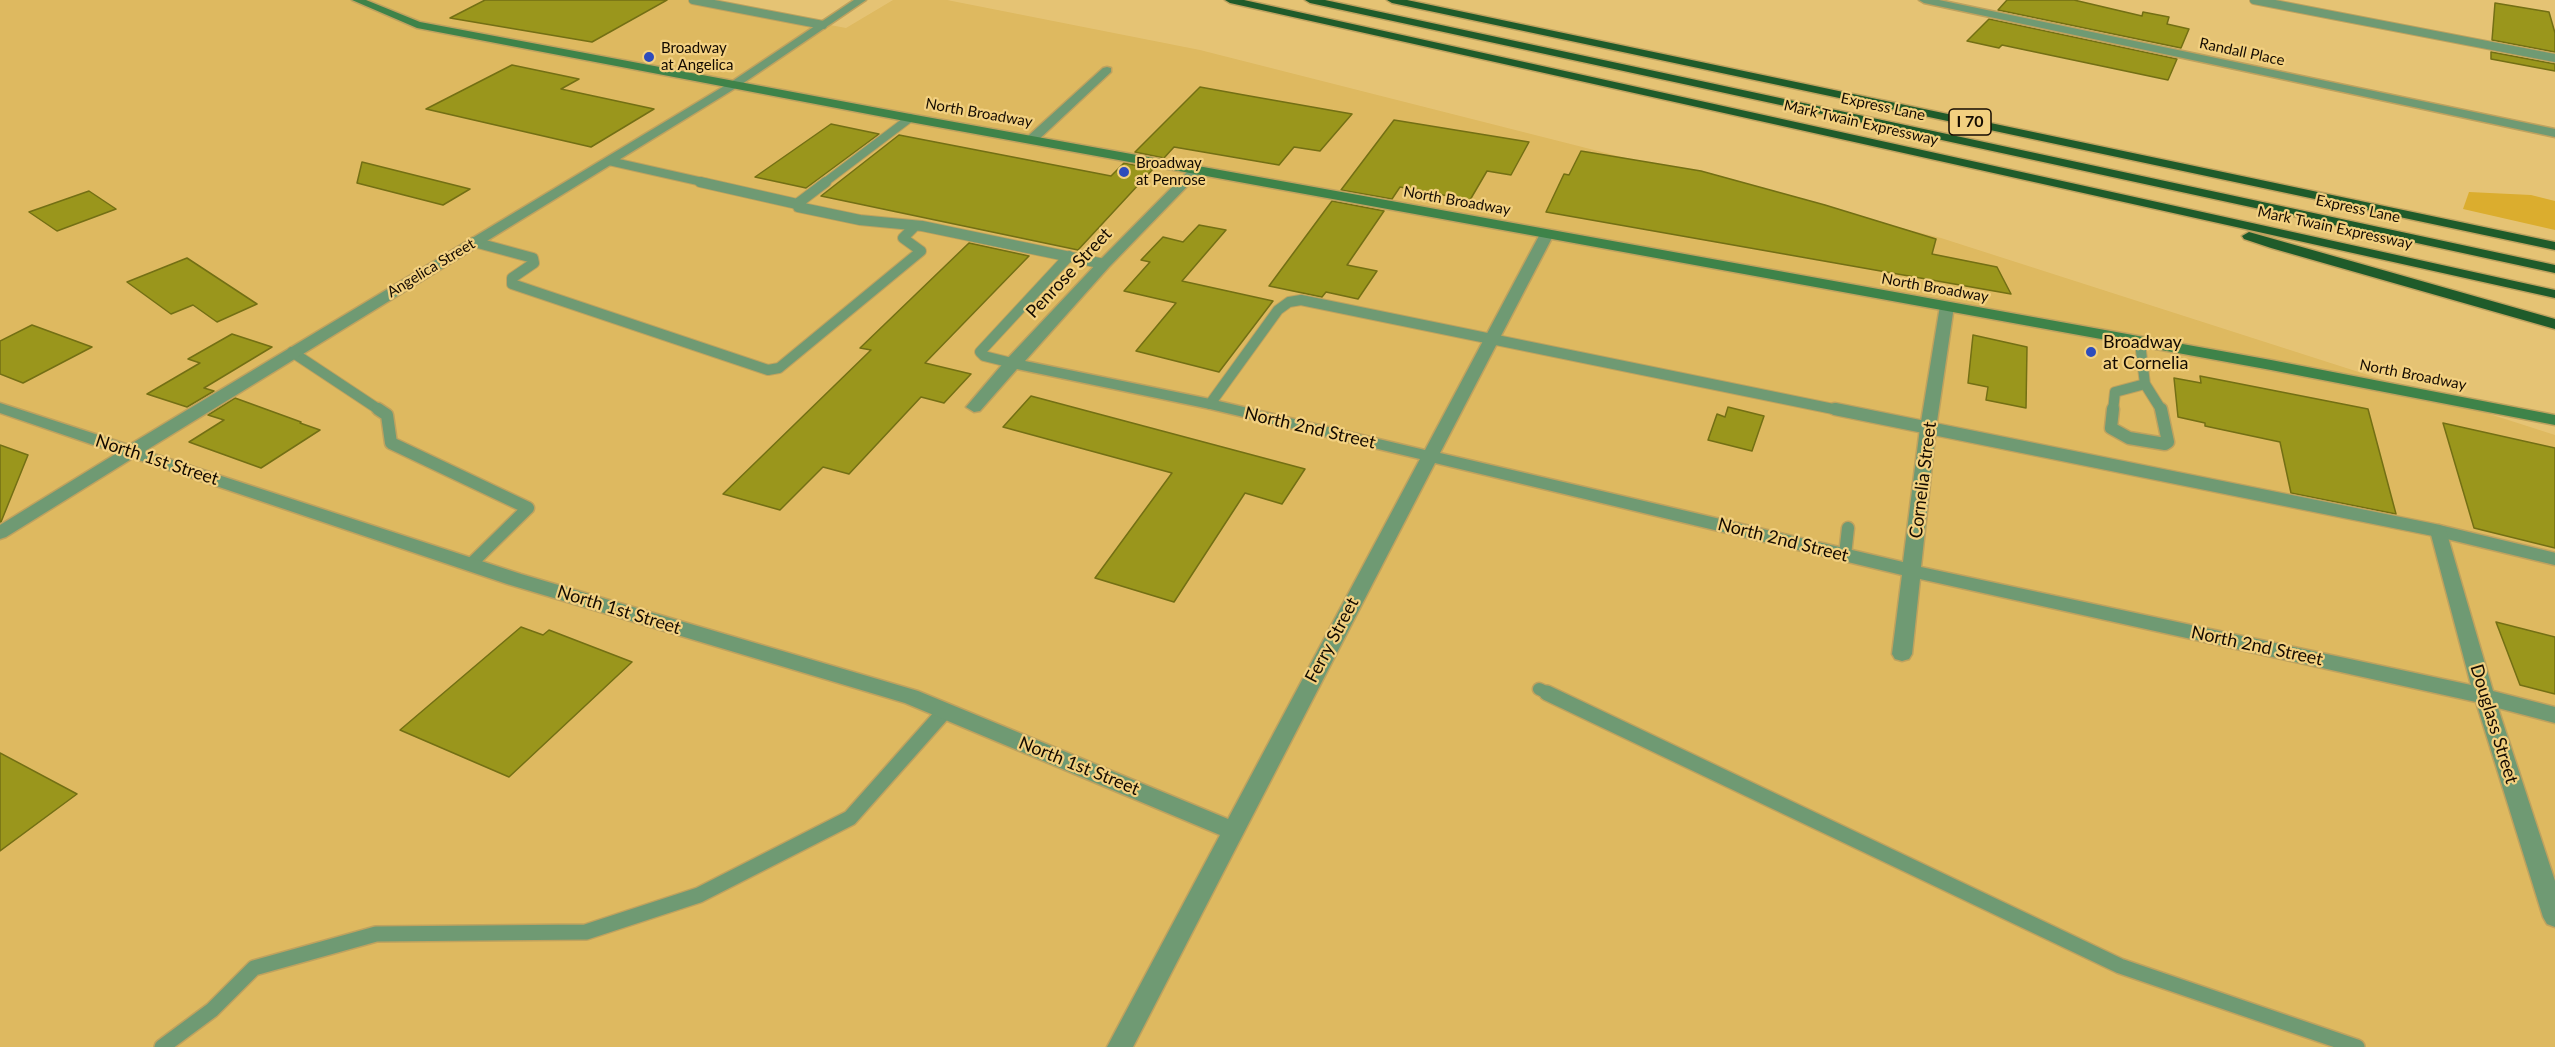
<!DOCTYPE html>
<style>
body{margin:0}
canvas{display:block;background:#e5c374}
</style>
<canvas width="2555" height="1047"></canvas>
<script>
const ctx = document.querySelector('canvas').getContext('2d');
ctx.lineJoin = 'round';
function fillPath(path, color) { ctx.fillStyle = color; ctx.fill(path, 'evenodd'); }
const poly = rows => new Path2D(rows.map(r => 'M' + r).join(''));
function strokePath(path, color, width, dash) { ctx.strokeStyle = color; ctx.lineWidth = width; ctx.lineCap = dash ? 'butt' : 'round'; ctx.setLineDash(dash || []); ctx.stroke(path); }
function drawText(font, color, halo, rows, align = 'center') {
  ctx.font = font + ' Lato,sans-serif'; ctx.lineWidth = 4.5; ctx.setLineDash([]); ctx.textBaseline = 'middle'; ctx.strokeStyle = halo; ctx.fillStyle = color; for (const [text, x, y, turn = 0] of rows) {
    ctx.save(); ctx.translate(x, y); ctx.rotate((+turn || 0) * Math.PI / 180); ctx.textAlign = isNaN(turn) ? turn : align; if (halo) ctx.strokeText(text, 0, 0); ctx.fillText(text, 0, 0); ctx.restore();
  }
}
const built = poly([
 [0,0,699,0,846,28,893,0,947,0,1200,50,1941,238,2555,435,2555,1047,0,1047]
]);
const green = poly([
 [2469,192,2531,195,2555,201,2555,230,2463,209]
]);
const building = poly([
 [485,0,667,0,592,42,450,18,485,0],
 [2007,0,2074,0,2142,16,2143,12,2169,17,2167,24,2189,29,2181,48,1998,10,2007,0],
 [2495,3,2549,12,2555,33,2555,52,2492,40,2495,3],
 [1989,19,2177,59,2168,80,2002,45,1999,48,1967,41,1989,19],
 [2491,52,2555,64,2555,71,2491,59,2491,52],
 [512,65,579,79,561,89,654,109,591,147,426,109,512,65],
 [1200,87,1244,95,1352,114,1320,151,1294,147,1279,165,1174,147,1164,158,1135,152,1200,87],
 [1394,120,1529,142,1511,175,1487,171,1470,200,1400,187,1392,199,1341,190,1394,120],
 [831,124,879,134,806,188,755,177,831,124],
 [899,135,1111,176,1124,163,1153,169,1078,250,821,196,899,135],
 [1581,151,1701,171,1825,205,1936,239,1932,254,1997,267,2011,294,1546,212,1564,174,1569,175,1581,151],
 [362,162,470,189,443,205,357,183,362,162],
 [89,191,116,209,57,231,29,212,89,191],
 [1332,201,1384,211,1347,265,1377,271,1358,299,1326,292,1322,297,1269,286,1332,201],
 [1199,225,1226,230,1182,281,1273,301,1219,372,1136,351,1176,303,1124,291,1150,262,1141,260,1163,237,1183,242,1199,225],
 [969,243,1029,256,925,363,971,374,944,403,921,397,849,474,823,467,780,510,723,494,871,350,860,348,969,243],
 [187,258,257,304,217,322,193,305,171,314,127,282,187,258],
 [32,325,92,347,23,383,0,374,0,341,32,325],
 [232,334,272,347,204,388,214,391,187,407,147,394,200,363,188,359,232,334],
 [1973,335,2027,347,2026,408,1986,400,1988,387,1968,383,1973,335],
 [2200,376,2368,409,2396,514,2291,493,2280,442,2205,426,2205,423,2178,417,2174,378,2201,383,2200,376],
 [1031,396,1305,469,1282,504,1245,493,1174,602,1095,578,1172,473,1003,427,1031,396],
 [235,398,301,422,300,423,320,430,261,468,189,442,224,420,208,415,235,398],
 [1728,407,1764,416,1752,451,1708,440,1717,414,1725,417,1728,407],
 [2443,423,2555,448,2555,548,2474,528,2443,423],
 [0,445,28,455,1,522,0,522,0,445],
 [2496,622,2555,637,2555,694,2520,685,2496,622],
 [521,627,543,635,549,630,632,662,509,777,400,730,521,627],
 [0,753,77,794,0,851,0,753]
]);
const serviceFar3 = poly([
 [693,0,823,25],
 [2254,0,2555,58],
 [609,161,707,183],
 [824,183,910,118]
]);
const serviceFar2 = poly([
 [700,182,797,204,826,182],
 [797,204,798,207,860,220,922,226,1104,264],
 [474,242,533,258,534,263,512,278,512,284,768,370,779,368,921,251,903,238,915,226],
 [2140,343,2145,384],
 [292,352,381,411],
 [1012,363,984,356,980,352,1069,256],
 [1210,404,1278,310,1289,302,1301,300,1843,411],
 [2113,411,2115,392,2145,384,2162,411]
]);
const serviceFar1 = poly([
 [378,409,387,415,391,443,528,508,471,564],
 [1835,409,2439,531,2555,559],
 [2113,409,2111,428,2129,438,2165,444,2168,442,2161,409],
 [1845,555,1848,528],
 [1539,689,1550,694]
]);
const service = poly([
 [1547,693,2120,966,2357,1047],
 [162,1047,212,1010,254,968,376,934,586,932,699,895,850,818,945,711]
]);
const minor = poly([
 [854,0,866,0,739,86,145,451,521,574,918,691,1228,819,1420,459,1210,409,1017,369,980,411,974,412,966,407,1006,360,1099,261,1192,167,1202,167,1203,170,1109,267,1025,361,1210,399,1425,450,1540,234,1547,230,1554,234,1440,453,1903,562,1920,428,1940,306,1947,302,1954,306,1936,428,1921,567,2471,685,2430,531,2433,527,2439,525,2445,527,2493,691,2555,707,2555,723,2498,708,2555,881,2555,927,2547,924,2543,917,2476,702,1920,579,1912,654,1909,659,1902,661,1895,659,1892,654,1902,575,1435,463,1133,1047,1107,1047,1220,835,905,703,507,584,133,458,6,537,0,539,0,525,117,453,0,413,0,403,129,445,731,82,854,0],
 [1919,0,1939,0,2555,129,2555,137,1924,3,1919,0],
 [1107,67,1111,68,1111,72,1036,142,1028,142,1026,139,1028,136,1103,68,1107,67]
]);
const secondary = poly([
 [352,0,366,0,420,22,910,114,2271,360,2555,415,2555,425,2271,370,910,122,417,28,352,0]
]);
const motorway = poly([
 [1225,0,1244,0,2555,290,2555,298,1230,3,1225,0],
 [1305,0,1325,0,2555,265,2555,273,1310,3,1305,0],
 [1387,0,1407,0,2555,242,2555,250,1392,3,1387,0],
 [2249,232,2555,319,2555,329,2271,248,2244,239,2242,236,2249,232]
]);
const markers = [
 [649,57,6,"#2d4cbc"],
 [1124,172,6,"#2d4cbc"],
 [2091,352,6,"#2d4cbc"]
];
const farPoinames = [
 ["Broadway",661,48],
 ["at Angelica",661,65],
 ["Broadway",1136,163],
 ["at Penrose",1136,180]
];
const farStreetnames = [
 ["Randall Place",2242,52,12],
 ["Express Lane",1883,107,12],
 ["North Broadway",979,113,10],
 ["Mark Twain Expressway",1861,123,13],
 ["North Broadway",1457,201,10],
 ["Express Lane",2358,209,12],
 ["Mark Twain Expressway",2335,228,12],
 ["Angelica Street",431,268,-31],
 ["North Broadway",1935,288,10],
 ["North Broadway",2413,375,11]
];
const shields = [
 [1970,122,42]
];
const shieldNames = [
 ["I 70",1970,122]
];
const streetNames = [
 ["Penrose Street",1069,273,-47],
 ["North 2nd Street",1310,428,13],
 ["North 1st Street",157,460,18],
 ["Cornelia Street",1923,480,-83],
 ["North 2nd Street",1783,540,14],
 ["North 1st Street",619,610,17],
 ["Ferry Street",1332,640,-62],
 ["North 2nd Street",2257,646,12],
 ["Douglass Street",2494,724,73],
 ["North 1st Street",1079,766,22]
];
const poiNames = [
 ["Broadway",2103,342],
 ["at Cornelia",2103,363]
];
fillPath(built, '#deb960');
fillPath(green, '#dbad2e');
fillPath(building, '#9a961c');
strokePath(building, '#736f14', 1.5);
strokePath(serviceFar3, '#bfa25f', 10);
strokePath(serviceFar2, '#bfa25f', 12);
strokePath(serviceFar1, '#bfa25f', 15);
strokePath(service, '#bfa25f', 18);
strokePath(minor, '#bfa25f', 3);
strokePath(secondary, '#bfa25f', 3);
strokePath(motorway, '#bfa25f', 3);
strokePath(serviceFar3, '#6f9a73', 8);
strokePath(serviceFar2, '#6f9a73', 10);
strokePath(serviceFar1, '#6f9a73', 12);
strokePath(service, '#6f9a73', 15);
fillPath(minor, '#6f9a73');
fillPath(secondary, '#3e8349');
fillPath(motorway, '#1f5b2a');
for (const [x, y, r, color] of markers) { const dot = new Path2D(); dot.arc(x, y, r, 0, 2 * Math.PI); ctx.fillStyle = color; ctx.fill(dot); strokePath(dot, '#f2d080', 2); }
drawText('15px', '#140b00', '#f2d080', farPoinames, 'left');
drawText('15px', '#140b00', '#f2d080', farStreetnames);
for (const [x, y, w] of shields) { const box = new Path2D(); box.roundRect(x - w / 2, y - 13, w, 26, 4.5); ctx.fillStyle = '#f2d080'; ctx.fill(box); strokePath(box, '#140b00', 1.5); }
drawText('bold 16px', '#140b00', null, shieldNames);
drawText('18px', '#140b00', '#f2d080', streetNames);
drawText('18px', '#140b00', '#f2d080', poiNames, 'left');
</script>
